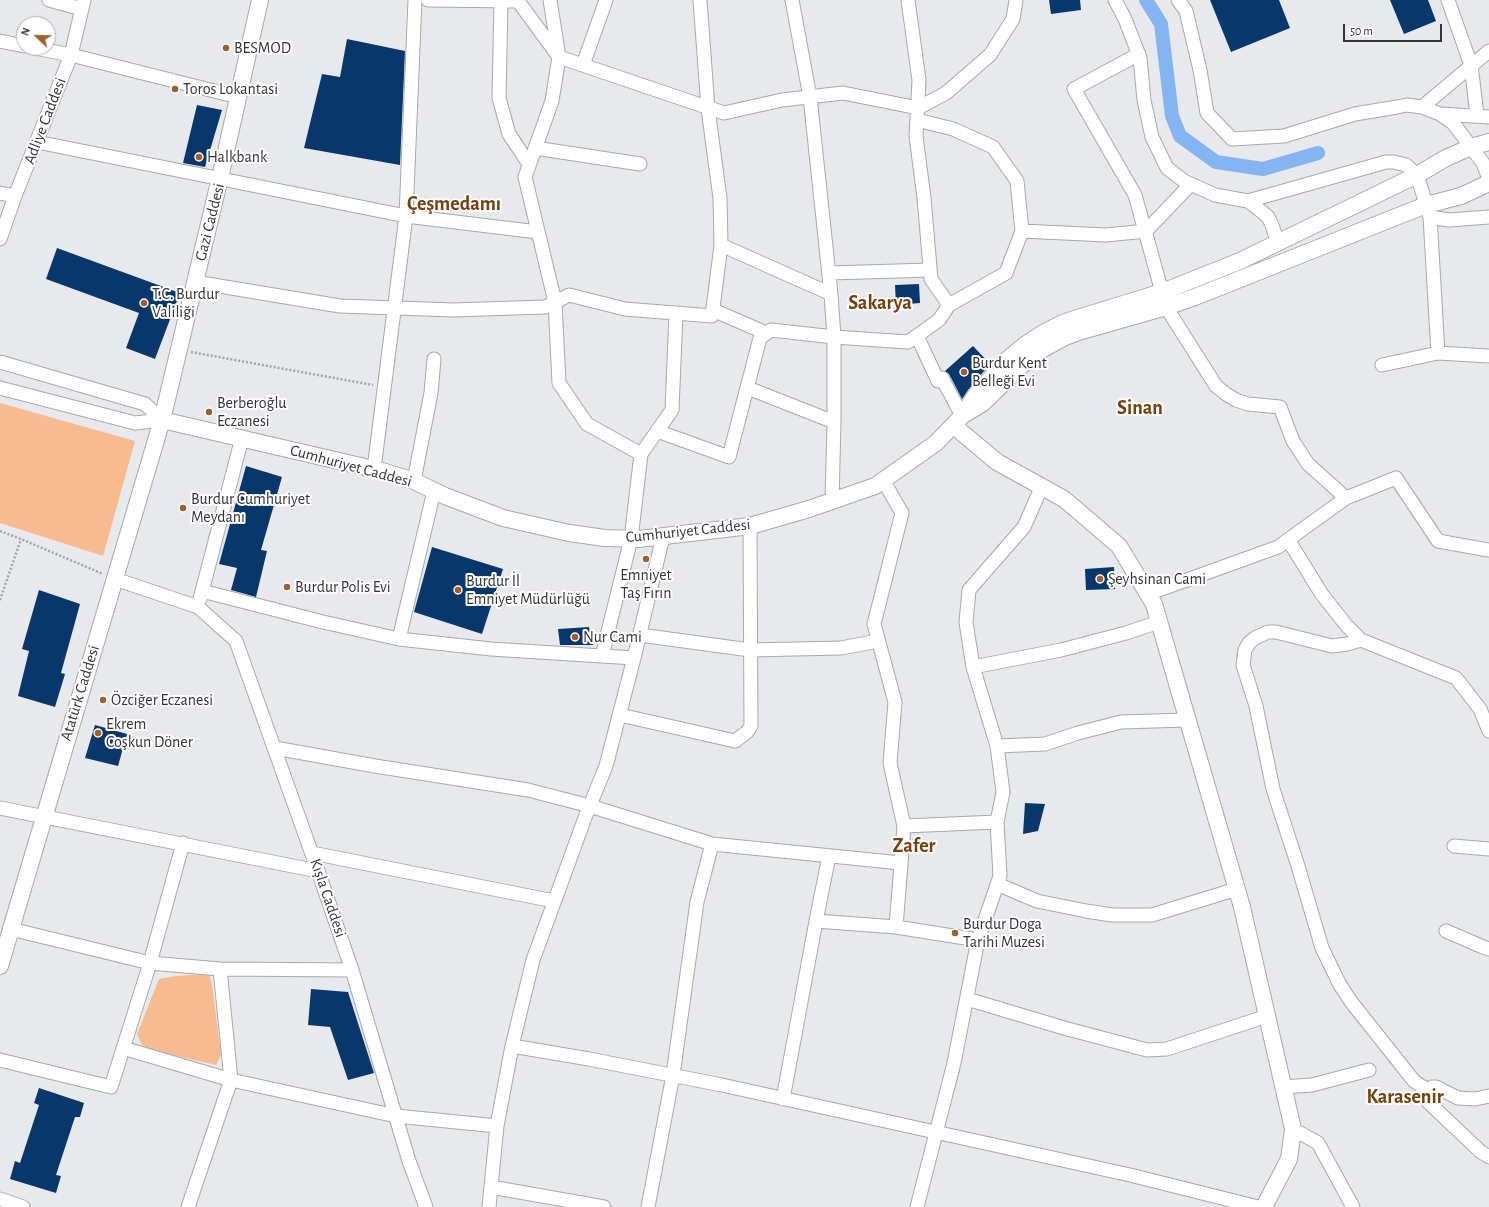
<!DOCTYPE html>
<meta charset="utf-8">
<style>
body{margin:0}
#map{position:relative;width:1489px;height:1207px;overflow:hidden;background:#e7e9ed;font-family:"Alegreya Sans",sans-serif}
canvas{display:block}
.north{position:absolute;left:16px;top:16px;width:40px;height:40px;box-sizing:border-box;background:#fff;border:1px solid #adaeae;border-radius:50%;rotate:292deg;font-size:11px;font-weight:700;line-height:16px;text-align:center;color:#333435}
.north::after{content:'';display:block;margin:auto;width:14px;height:18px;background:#a05e2a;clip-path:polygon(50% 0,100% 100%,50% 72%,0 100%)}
.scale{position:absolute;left:1343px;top:24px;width:99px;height:18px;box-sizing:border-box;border:2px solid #333435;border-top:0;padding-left:5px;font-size:12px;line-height:14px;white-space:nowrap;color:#333435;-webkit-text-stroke:3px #fff;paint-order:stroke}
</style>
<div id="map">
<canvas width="1489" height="1207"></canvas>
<div class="north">N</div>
<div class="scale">50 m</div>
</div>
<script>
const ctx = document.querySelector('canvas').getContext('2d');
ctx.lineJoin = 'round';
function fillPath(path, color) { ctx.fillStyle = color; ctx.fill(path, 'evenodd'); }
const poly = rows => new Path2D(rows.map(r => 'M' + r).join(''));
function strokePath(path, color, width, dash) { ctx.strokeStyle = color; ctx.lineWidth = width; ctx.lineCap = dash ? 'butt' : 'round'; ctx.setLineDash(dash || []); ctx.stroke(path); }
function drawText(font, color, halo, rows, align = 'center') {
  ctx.font = font + ' "Alegreya Sans",sans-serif'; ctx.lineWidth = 4; ctx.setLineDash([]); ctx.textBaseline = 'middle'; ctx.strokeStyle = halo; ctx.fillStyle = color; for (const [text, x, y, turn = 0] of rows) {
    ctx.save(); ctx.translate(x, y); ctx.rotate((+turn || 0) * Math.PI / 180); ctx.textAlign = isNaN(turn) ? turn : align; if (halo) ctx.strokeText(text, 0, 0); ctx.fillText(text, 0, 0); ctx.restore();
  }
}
const green = poly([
 [0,403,135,441,103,556,0,523],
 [209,974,212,984,221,1055,216,1065,154,1051,142,1045,137,1034,159,979,176,976]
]);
const canal = poly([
 [1146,0,1161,24,1172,116,1180,136,1216,162,1263,169,1318,153]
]);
const building = poly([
 [1049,0,1080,0,1081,10,1051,14],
 [1210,0,1279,0,1290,28,1231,52],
 [1390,0,1428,0,1436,21,1404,34],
 [347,39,405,51,400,165,304,148,322,74,340,77],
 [197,105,222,110,205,167,183,163],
 [57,248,180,293,155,359,126,348,139,313,46,279],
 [919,284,920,303,896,305,895,285],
 [973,346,990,364,968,390,962,399,949,374,945,371],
 [246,466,282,477,261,550,267,551,256,597,231,590,237,568,219,564],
 [432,547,503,569,482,634,414,612],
 [1114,567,1115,589,1086,590,1085,569],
 [39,590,80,604,61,673,65,674,55,707,18,696,29,651,22,649],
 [589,627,593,645,560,645,558,629],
 [95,725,127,734,118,766,85,758],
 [1025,803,1045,804,1038,831,1023,834],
 [311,989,348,992,374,1073,348,1080,330,1027,308,1025],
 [39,1088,84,1103,80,1117,75,1117,56,1175,61,1176,56,1193,10,1179,15,1161,20,1163,39,1105,34,1103]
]);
const path = poly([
 [191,352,373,385],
 [0,531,21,539,103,574],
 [0,600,21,539]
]);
const minor = poly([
 [49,0,82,9],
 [428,0,518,1,559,57,724,113,782,100,843,93,918,108,946,93,990,55,1013,19,1016,0],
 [550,0,559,57,552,101,525,177,555,302,559,383,587,424,641,454],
 [792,0,810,97,831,294,834,337,834,422,832,501],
 [908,0,919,80,916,136,924,198,931,279,949,305],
 [1115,0,1125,19,1140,58,1144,100,1152,137,1167,168,1184,181,1215,195,1248,201,1256,207,1268,217,1272,225,1278,244],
 [1178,0,1186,11,1200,70,1207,113,1232,139,1284,136,1355,114,1397,107,1407,105,1422,107,1440,114,1453,123,1483,163,1489,179],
 [1448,0,1471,65,1477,115],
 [501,1,499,98,509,134,529,164],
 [0,41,24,46],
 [35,48,71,55,238,97],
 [1139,54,1074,89,1135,195,1162,292],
 [583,65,606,0],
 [1422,107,1489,51],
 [1440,114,1489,117],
 [37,142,406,216,538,232],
 [535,148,640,164],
 [0,193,15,196],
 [1248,201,1386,162,1394,162,1406,165,1417,175,1430,217,1438,353,1489,356],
 [1430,217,1449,220,1489,217],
 [1022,231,1106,235,1146,231,1191,184],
 [0,239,15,196,71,55,84,0],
 [721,245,831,294],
 [830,273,930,270],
 [195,282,340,306,453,310,545,307,569,295,625,309,712,316,721,245,720,198,708,109,700,0],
 [1166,307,1216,386,1226,394,1236,400,1248,404,1280,407,1293,441,1308,464,1346,498],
 [713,310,766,333],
 [917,336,938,381,942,378,962,416],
 [0,362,145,404,162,420],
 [1382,365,1438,353],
 [0,388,135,423,162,420],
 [748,388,834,422],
 [657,431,729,457,760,338,771,330,834,337,908,342,939,320,949,305,1006,273,1022,231,1017,181,993,147,953,129,917,120],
 [374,469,406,216,415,0],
 [883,480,902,513,874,624,895,702,890,763,904,826],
 [414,481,431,393,434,359],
 [1289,541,1321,593,1346,625,1361,640,1456,678,1480,709,1489,731],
 [115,579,198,607,236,641,318,871,352,970,409,1161,426,1207],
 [202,591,323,622,399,639,491,649,634,658],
 [1148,594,1278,547,1346,498,1396,478,1438,541,1489,550],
 [200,599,242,438],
 [640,635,750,650,841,648,878,641],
 [399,639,434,491],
 [1361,640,1347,644,1332,646,1276,632,1268,632,1255,638,1249,643,1245,650,1243,665,1256,706,1273,789,1298,866,1322,948,1340,985,1352,1003,1414,1081,1427,1090],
 [602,656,631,539,641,454,672,410,676,313],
 [973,667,1061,650,1126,633,1159,622],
 [620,715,735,741,747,732,751,726,750,526],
 [997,746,1045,744,1078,733,1121,722,1187,720],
 [275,748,375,766,528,790,590,806,712,844,901,863],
 [0,808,318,871],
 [1454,846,1489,849],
 [312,853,554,901],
 [997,884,1037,901,1086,911,1112,915,1152,915,1237,889],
 [816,921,896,927],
 [11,929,150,963,220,969,352,970],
 [1446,931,1483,947,1489,949],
 [978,940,896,927,904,826,997,822],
 [967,999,1064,1028,1147,1050,1167,1049,1267,1016],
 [512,1046,589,1059,722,1085,1130,1175,1258,1207],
 [123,1048,231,1080,396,1116,497,1126],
 [0,1060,111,1087,150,963,183,843],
 [1283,1087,1312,1085,1369,1070],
 [1489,1096,1475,1099,1458,1098,1436,1087,1432,1087,1427,1090,1425,1097,1428,1102,1481,1152,1489,1157],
 [783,1099,816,921,829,856],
 [1293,1129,1318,1143,1353,1207],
 [491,1187,604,1207],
 [0,1199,23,1207],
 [188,1207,231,1080,220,969],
 [489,1207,497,1126,512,1046,533,960,586,815,606,766,634,658,663,537],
 [648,1207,673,1075,697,902,712,844],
 [917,1207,954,1063,978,940,1000,876,997,822,1003,792,997,746,973,667,966,622,969,590,1024,527,1042,486]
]);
const major = poly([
 [965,414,983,403,1027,360,1039,351,1065,337,1078,332,1166,307,1195,297,1426,205,1461,196,1489,183],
 [162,420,382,471,414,481,445,496,503,518,569,533,605,538,639,539,750,526,809,509,875,486,936,443,962,416,975,396,1007,360,1025,345,1043,333,1065,322,1162,292,1240,261,1417,175,1446,158,1471,147,1489,142],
 [954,426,997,462,1064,499,1119,546,1154,604,1242,907,1293,1129,1289,1159,1264,1207],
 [0,966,162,420,220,178,260,0]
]);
const markers = [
 [226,48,4,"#a05e2a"],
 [175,89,4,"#a05e2a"],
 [199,157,4,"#a05e2a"],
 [144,303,4,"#a05e2a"],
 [964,372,4,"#a05e2a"],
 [209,412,4,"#a05e2a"],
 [183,508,4,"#a05e2a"],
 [646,559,4,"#a05e2a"],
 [1100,579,4,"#a05e2a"],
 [287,587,4,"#a05e2a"],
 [458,590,4,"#a05e2a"],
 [575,637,4,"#a05e2a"],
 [103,700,4,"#a05e2a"],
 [98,733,4,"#a05e2a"],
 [955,933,4,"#a05e2a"]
];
const poiNames = [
 ["BESMOD",234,48],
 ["Toros Lokantasi",183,89],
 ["Halkbank",207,157],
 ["T.C. Burdur",152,294],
 ["Valiliği",152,312],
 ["Burdur Kent",972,363],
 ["Belleği Evi",972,381],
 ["Berberoğlu",217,403],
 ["Eczanesi",217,421],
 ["Burdur Cumhuriyet",191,499],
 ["Meydanı",191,517],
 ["Emniyet",646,575,"center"],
 ["Taş Fırın",646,593,"center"],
 ["Şeyhsinan Cami",1108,579],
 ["Burdur İl",466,581],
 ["Emniyet Müdürlüğü",466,599],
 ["Burdur Polis Evi",295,587],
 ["Nur Cami",583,637],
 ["Özciğer Eczanesi",111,700],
 ["Ekrem",106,724],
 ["Coşkun Döner",106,742],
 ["Burdur Doga",963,924],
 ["Tarihi Muzesi",963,942]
];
const streetNames = [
 ["Adliye Caddesi",45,121,-69],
 ["Gazi Caddesi",210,222,-76],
 ["Cumhuriyet Caddesi",351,466,15],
 ["Cumhuriyet Caddesi",688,531,-6],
 ["Atatürk Caddesi",80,693,-73],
 ["Kışla Caddesi",328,898,71]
];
const districtNames = [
 ["Çeşmedamı",454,204],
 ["Sakarya",880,303],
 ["Sinan",1140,408],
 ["Zafer",914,846],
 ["Karasenir",1405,1097]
];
fillPath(green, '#f8ba8f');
strokePath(canal, '#84b4f1', 14);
fillPath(building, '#08376b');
strokePath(minor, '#a7a9ac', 15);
strokePath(major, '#a7a9ac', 18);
strokePath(path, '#a2a4a6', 2.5, [2, 2]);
strokePath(minor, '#fff', 13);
strokePath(major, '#fff', 16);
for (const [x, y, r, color] of markers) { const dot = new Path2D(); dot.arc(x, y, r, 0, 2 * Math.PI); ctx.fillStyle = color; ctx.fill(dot); strokePath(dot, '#fff', 1.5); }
drawText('16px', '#333435', '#fff', poiNames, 'left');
drawText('16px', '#333435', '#fff', streetNames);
drawText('bold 20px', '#783f0a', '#fff', districtNames);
</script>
